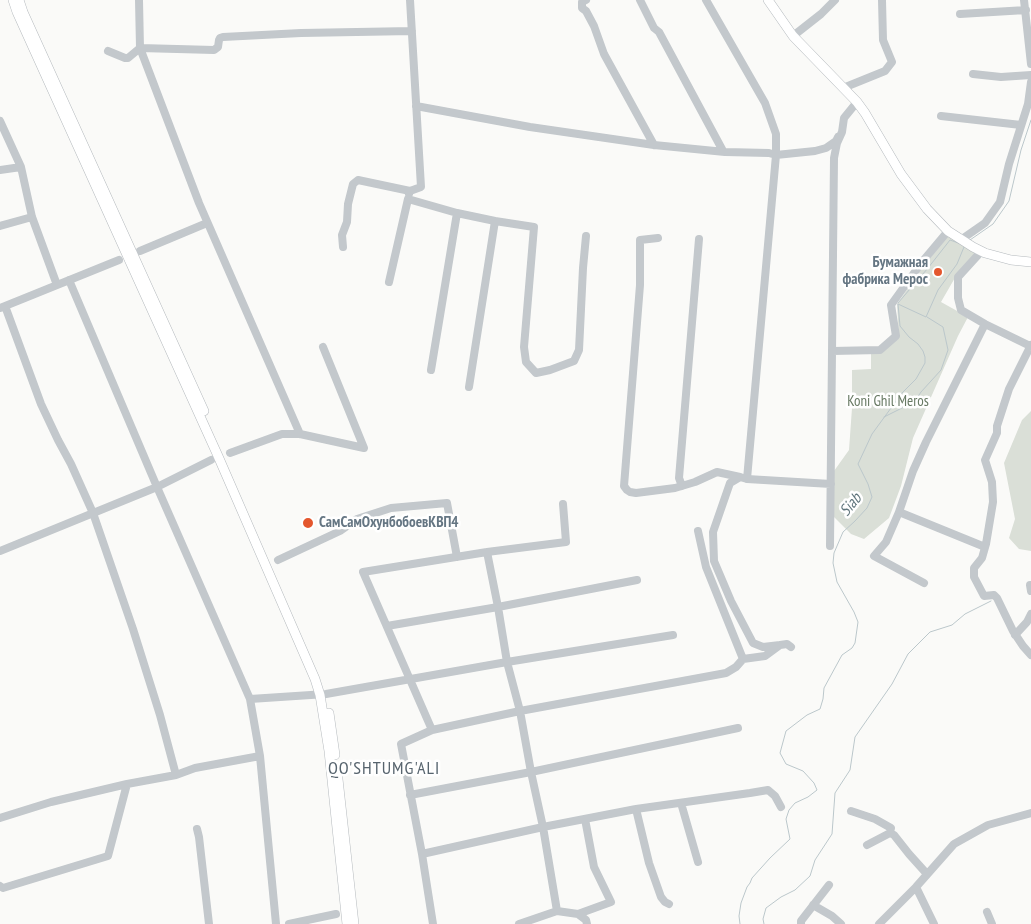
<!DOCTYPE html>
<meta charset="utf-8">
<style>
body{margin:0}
canvas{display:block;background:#fafaf8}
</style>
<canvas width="1031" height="924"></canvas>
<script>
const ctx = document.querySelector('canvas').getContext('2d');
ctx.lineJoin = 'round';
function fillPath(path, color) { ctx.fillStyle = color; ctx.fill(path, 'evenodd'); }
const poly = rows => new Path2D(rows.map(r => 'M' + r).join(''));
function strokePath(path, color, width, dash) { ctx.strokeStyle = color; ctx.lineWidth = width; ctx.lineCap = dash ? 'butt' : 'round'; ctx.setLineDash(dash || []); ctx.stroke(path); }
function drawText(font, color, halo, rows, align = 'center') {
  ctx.font = font + ' "PT Sans Narrow",sans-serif'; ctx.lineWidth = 5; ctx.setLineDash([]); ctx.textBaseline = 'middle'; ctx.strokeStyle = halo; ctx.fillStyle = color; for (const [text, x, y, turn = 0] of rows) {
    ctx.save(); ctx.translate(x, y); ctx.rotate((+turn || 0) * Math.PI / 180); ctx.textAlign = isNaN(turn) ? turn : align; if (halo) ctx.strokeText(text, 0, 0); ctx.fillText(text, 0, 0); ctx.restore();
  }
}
const green = poly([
 [948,236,977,253,956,276,941,302,968,317,958,336,913,438,901,486,889,518,864,539,851,534,834,517,834,471,849,450,852,408,852,370,871,369,871,352,881,352,899,338,897,304,925,264],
 [1031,411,1031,551,1019,549,1009,538,1015,519,1004,463,1022,420]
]);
const stream = poly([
 [970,240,993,224,1009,201,1021,150,1031,120],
 [898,303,928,268,950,240,961,244],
 [884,417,904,407,915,401,921,392,941,370,948,350,943,327,927,317],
 [740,924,739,916,741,903,747,887,750,883,752,878,770,858,790,839,786,819,789,810,795,803,808,797,817,790,814,783,803,771,786,764,780,753,786,731,807,715,820,709,823,699,824,688,842,655,852,648,855,643,858,622,854,612,837,582,833,563,834,553,843,532,855,521,867,508,872,497,868,484,858,464,872,434,902,393,916,379,925,363,925,357,923,351,918,344,909,337,900,326,898,304,926,317,938,290,957,264,964,247],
 [764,924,763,919,766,908,781,897,795,890,810,876,815,860,832,834,835,793,850,770,855,737,892,684,908,654,930,632,952,625,965,614,991,601]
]);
const minor = poly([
 [139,0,140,48,214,50,218,47,219,40,220,38,223,37,301,33,412,31],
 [586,0,582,2,582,8,586,11,594,26,604,54,654,145],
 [640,0,654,28,659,32,723,151],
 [1024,0,1031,64],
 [960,14,1026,10],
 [793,36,821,14,835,0],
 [108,51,125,58,128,58,140,48,199,203,300,434],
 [973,74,1001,77,1031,75],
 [843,88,885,71,892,62,883,40,882,0],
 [416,106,530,127,654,145,725,152,769,153,776,155,815,151,826,148,836,141,838,137],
 [941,116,1021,125],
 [0,121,21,167,32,217,57,285],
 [0,170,21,167],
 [410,191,421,187,410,0],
 [0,226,32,217],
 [658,238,640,240,640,285,624,486,627,490,630,492,636,493,675,488,695,482,717,472,740,477],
 [962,239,985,223,1000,202,1009,164,1028,104,1031,82],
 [343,247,342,235,347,222,348,204,353,184,358,180,410,191,409,194],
 [140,251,207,223],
 [980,251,978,255,958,277,958,298,961,310,985,324,1030,346],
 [69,280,157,487,250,699,260,756,276,924],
 [389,282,408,199,457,213],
 [5,306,41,404,58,440,71,464,93,513,133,629,160,715,176,775],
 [0,308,119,260],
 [1031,345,1009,389,997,426,997,433,985,460,992,482,993,502,986,544,982,558,974,568,974,577,984,596,994,595,997,598,1013,631,1023,646,1031,655],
 [832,351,880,350,896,336,891,305,922,262,948,231],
 [431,370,457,213,495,221],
 [469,387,495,221,534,227,524,347,526,362,536,373,550,370,574,361,579,350,583,268,586,236],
 [230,453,282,434,300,434,364,448,323,347],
 [747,479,831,484],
 [682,486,679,478,699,239],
 [563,504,566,542,487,552,363,572,432,730,520,711,726,673,736,667,743,659,765,656,780,645,763,647,753,643,731,601,714,561,713,532,730,483,740,477,747,479,776,155,776,134,765,103,706,0],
 [899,512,886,542,874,556,924,583],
 [698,531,706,567,743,659],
 [830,546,834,158,837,143,842,132,844,118,857,102],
 [985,547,899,512,913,471,926,442,985,324],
 [0,551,157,487,211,460],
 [487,552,498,607,507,662,520,711,531,772,543,827,557,911],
 [278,560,340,531,357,519,391,508,447,503,457,557],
 [1031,585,1030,585,1031,591],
 [387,626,498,607,637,580],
 [1015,635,1027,622,1031,614],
 [780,645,787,644,791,647],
 [250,699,326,694,507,662,673,635],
 [432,730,401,744,422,854,433,924],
 [410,795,531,772,738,728],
 [681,803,698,862],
 [636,809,649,863,661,897,665,902,669,904],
 [851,811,875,819,891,828,890,833],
 [0,818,51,802,127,784,176,775,195,768,260,756],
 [197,829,199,837,209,924],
 [867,845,890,833,894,835,909,854,927,874],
 [422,854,543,827,636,809,750,793,768,790,775,796,781,807],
 [0,886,3,888,108,856,127,784],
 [916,887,934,924],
 [813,905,832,916,841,924],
 [987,912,992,924],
 [578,914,611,902,594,867,585,819],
 [289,924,336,914],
 [519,924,557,911,578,914,586,920,587,924],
 [801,924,801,921,829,885],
 [879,924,916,887,954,844,988,825,1031,813]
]);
const major = poly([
 [13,0,17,12,218,456,315,679,320,695,329,751,347,924],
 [19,0,23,12,204,411],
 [768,0,793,36,857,102,865,113,901,174,927,209,948,231,973,247,985,253,1011,260,1031,262],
 [329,713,335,755],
 [337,770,354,924]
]);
const markers = [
 [938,272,5,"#e4572e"],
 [308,523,6,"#e4572e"]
];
const poiNames = [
 ["Бумажная",928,263],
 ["фабрика Мерос",928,280],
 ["СамСамОхунбобоевКВП4",319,523,"left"]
];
const parkNames = [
 ["Koni Ghil Meros",888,402]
];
const waterNames = [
 ["Siab",851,505,-51]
];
const quarterNames = [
 ["QO'SHTUMG'ALI",384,769]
];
fillPath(green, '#dadfd7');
strokePath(stream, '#bbc7cb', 1);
strokePath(major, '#b5babe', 10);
strokePath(minor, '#c3c8cc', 8);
strokePath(major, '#fff', 9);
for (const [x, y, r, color] of markers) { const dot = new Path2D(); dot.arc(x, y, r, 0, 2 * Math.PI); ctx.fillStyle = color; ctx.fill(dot); strokePath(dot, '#fff', 2); }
drawText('bold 15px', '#657683', '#fff', poiNames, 'right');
drawText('15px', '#687a64', '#fff', parkNames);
drawText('italic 16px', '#60757c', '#fff', waterNames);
ctx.letterSpacing = '1px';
drawText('18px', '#57646e', '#fff', quarterNames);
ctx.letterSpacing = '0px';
</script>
